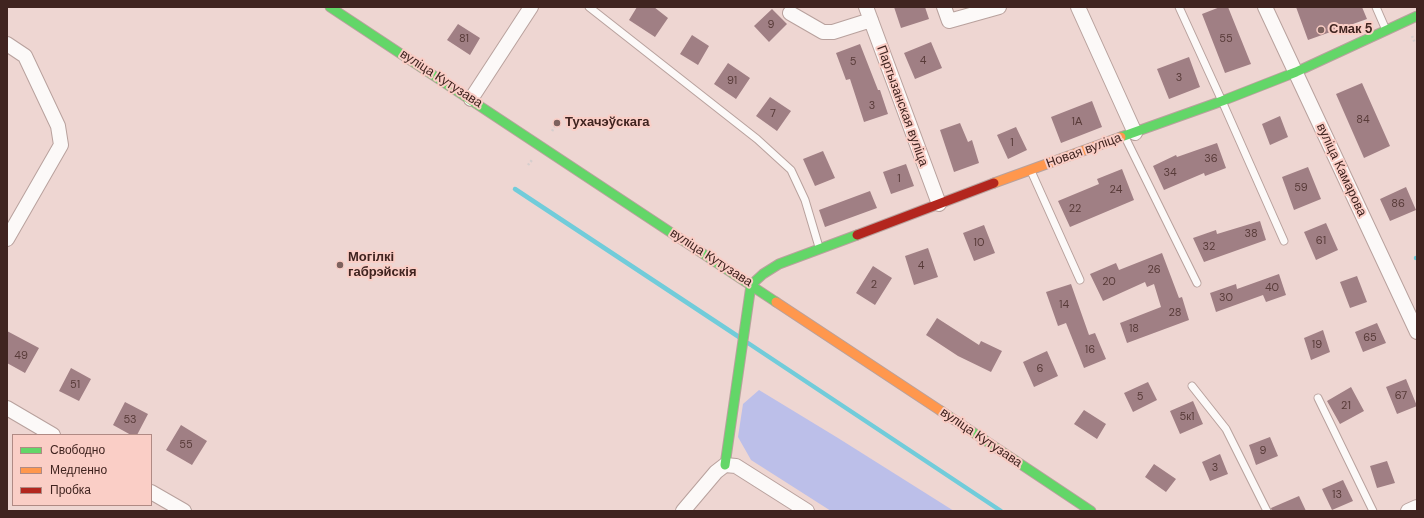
<!DOCTYPE html>
<meta charset="utf-8">
<style>
body{margin:0}
#map{position:relative;width:1424px;height:518px;overflow:hidden;background:#eed6d2;font-family:"DM Sans",sans-serif}
canvas{display:block}
.frame{position:absolute;inset:0;border:8px solid #402420;pointer-events:none}
.legend{position:absolute;left:12px;top:434px;width:140px;height:72px;box-sizing:border-box;background:#facec6;border:1px solid #b08a84;margin:0;padding:5px 7px;list-style:none;font-size:12px;color:#402420}
.legend li{display:flex;align-items:center;gap:8px;height:20px}
.legend b{width:20px;border:1px solid #b08a84}
</style>
<div id="map">
<canvas width="1424" height="518"></canvas>
<div class="frame"></div>
<ul class="legend">
<li><b style="height:5px;background:#63d668"></b>Свободно</li>
<li><b style="height:5px;background:#ff974d"></b>Медленно</li>
<li><b style="height:5px;background:#b3261e"></b>Пробка</li>
</ul>
</div>
<script>
const ctx = document.querySelector('canvas').getContext('2d');
ctx.lineJoin = 'round';
function fillPath(path, color) { ctx.fillStyle = color; ctx.fill(path, 'evenodd'); }
const poly = rows => new Path2D(rows.map(r => 'M' + r).join(''));
function strokePath(path, color, width, dash) { ctx.strokeStyle = color; ctx.lineWidth = width; ctx.lineCap = dash ? 'butt' : 'round'; ctx.setLineDash(dash || []); ctx.stroke(path); }
function drawText(font, color, halo, rows, align = 'center') {
  ctx.font = font + ' "DM Sans",sans-serif'; ctx.lineWidth = 4; ctx.setLineDash([]); ctx.textBaseline = 'middle'; ctx.strokeStyle = halo; ctx.fillStyle = color; for (const [text, x, y, turn = 0] of rows) {
    ctx.save(); ctx.translate(x, y); ctx.rotate((+turn || 0) * Math.PI / 180); ctx.textAlign = isNaN(turn) ? turn : align; if (halo) ctx.strokeText(text, 0, 0); ctx.fillText(text, 0, 0); ctx.restore();
  }
}
const green = poly([
 [759,390,838,438,954,511,831,511,751,460,738,437,743,404]
]);
const stream = poly([
 [515,189,739,337],
 [1416,258,1417,258],
 [748,343,1001,511]
]);
const building = poly([
 [637,7,654,7,668,18,655,37,629,20],
 [894,7,925,7,929,19,901,28],
 [1220,7,1228,7,1251,64,1225,73,1202,14],
 [1296,7,1362,7,1367,19,1308,40],
 [772,9,787,24,769,42,754,26],
 [458,24,480,38,470,55,447,40],
 [692,35,709,46,698,65,680,54],
 [931,42,942,68,915,79,904,53],
 [860,44,878,90,880,90,888,114,864,122,850,79,846,80,836,53],
 [1189,57,1200,87,1169,99,1157,69],
 [728,63,750,78,736,99,714,84],
 [1362,83,1390,146,1364,158,1336,94],
 [770,97,791,111,777,131,756,116],
 [1092,101,1102,127,1061,143,1051,117],
 [1280,116,1288,137,1270,145,1262,124],
 [960,123,968,142,972,140,979,163,954,172,940,130],
 [1016,127,1027,150,1008,159,997,135],
 [1217,143,1226,168,1205,176,1204,173,1164,190,1153,166,1176,155,1177,157],
 [823,151,835,178,815,186,803,159],
 [906,164,914,186,891,194,883,172],
 [1308,167,1321,199,1294,210,1282,177],
 [1122,169,1134,200,1070,227,1058,201,1099,184,1097,179],
 [1406,187,1416,210,1390,221,1380,199],
 [870,191,877,208,825,227,819,210],
 [1260,221,1266,240,1204,262,1193,238,1216,230,1217,234],
 [1326,223,1338,250,1316,260,1304,232],
 [984,225,995,253,974,261,963,233],
 [928,248,938,277,914,285,905,256],
 [1162,253,1179,298,1182,297,1189,320,1127,343,1120,323,1161,307,1154,284,1147,287,1145,282,1103,301,1090,274,1116,263,1119,270],
 [873,266,892,278,875,305,856,293],
 [1279,274,1286,295,1266,302,1263,295,1216,312,1210,293,1236,284,1237,289],
 [1357,276,1367,302,1350,308,1340,282],
 [1071,284,1089,335,1095,333,1106,359,1084,368,1066,323,1058,326,1046,292],
 [937,318,979,345,981,341,1002,351,991,372,958,356,926,335],
 [1377,323,1386,343,1363,352,1355,332],
 [1323,330,1330,352,1311,360,1304,338],
 [7,331,39,348,25,373,7,363],
 [1047,351,1058,376,1034,387,1023,362],
 [71,368,91,379,79,401,59,391],
 [1406,379,1417,406,1397,414,1386,387],
 [1148,382,1157,400,1133,412,1124,393],
 [1351,387,1364,411,1340,424,1327,401],
 [1193,401,1203,424,1180,434,1170,411],
 [125,402,148,414,137,435,131,435,113,425],
 [1084,410,1106,424,1097,439,1074,424],
 [181,425,207,441,192,465,166,450],
 [1270,437,1278,456,1256,465,1249,445],
 [1220,454,1228,474,1210,481,1202,462],
 [1387,461,1395,483,1377,488,1370,466],
 [1154,464,1176,479,1166,492,1145,477],
 [1343,480,1353,501,1332,510,1322,489],
 [1299,496,1306,511,1272,511,1271,508]
]);
const path = poly([
 [1412,36,1415,43],
 [552,131,557,123],
 [528,165,532,160]
]);
const lane = poly([
 [589,7,757,139,791,170,805,200,819,247],
 [1179,7,1222,101,1284,241],
 [1376,7,1386,30],
 [1125,137,1197,283],
 [1031,171,1080,280],
 [1192,386,1226,429,1267,511],
 [1318,398,1373,511]
]);
const street = poly([
 [866,7,939,204],
 [944,7,949,21,999,7],
 [1078,7,1135,133],
 [1265,7,1417,332],
 [790,13,823,32,833,32,871,20],
 [7,44,25,56,58,126,61,145,7,239],
 [471,99,531,7],
 [7,408,53,435],
 [151,492,184,511],
 [683,511,716,472,725,465,736,466,807,511],
 [1408,511,1417,507]
]);
const fast = poly([
 [330,7,776,302],
 [1121,137,1222,101,1296,72,1417,16],
 [941,411,1091,511],
 [725,465,751,285,763,274,779,264,857,235]
]);
const slow = poly([
 [994,183,1121,137],
 [776,302,941,411]
]);
const jam = poly([
 [857,235,994,183]
]);
const markers = [
 [1321,30,4,"#7d625e"],
 [557,123,4,"#7d625e"],
 [340,265,4,"#7d625e"]
];
const numberNames = [
 ["9",771,25],
 ["81",464,39],
 ["55",1226,39],
 ["4",923,61],
 ["5",853,62],
 ["3",1179,78],
 ["91",732,81],
 ["3",872,106],
 ["7",773,114],
 ["84",1363,120],
 ["1А",1077,122],
 ["1",1012,143],
 ["36",1211,159],
 ["34",1170,173],
 ["1",899,179],
 ["59",1301,188],
 ["24",1116,190],
 ["86",1398,204],
 ["22",1075,209],
 ["38",1251,234],
 ["61",1321,241],
 ["10",979,243],
 ["32",1209,247],
 ["4",921,266],
 ["26",1154,270],
 ["20",1109,282],
 ["2",874,285],
 ["40",1272,288],
 ["30",1226,298],
 ["14",1064,305],
 ["28",1175,313],
 ["18",1134,329],
 ["65",1370,338],
 ["19",1317,345],
 ["16",1090,350],
 ["49",21,356],
 ["6",1040,369],
 ["51",75,385],
 ["67",1401,396],
 ["5",1140,397],
 ["21",1346,406],
 ["5к1",1187,417],
 ["53",130,420],
 ["55",186,445],
 ["9",1263,451],
 ["3",1215,468],
 ["13",1337,495]
];
const poiNames = [
 ["Смак 5",1329,30],
 ["Тухачэўскага",565,123],
 ["Могілкі",348,258],
 ["габрэйскія",348,273]
];
const streetNames = [
 ["вуліца Кутузава",441,79,33],
 ["Партызанская вуліца",902,106,70],
 ["Новая вуліца",1084,151,-20],
 ["вуліца Камарова",1341,170,65],
 ["вуліца Кутузава",711,258,33],
 ["вуліца Кутузава",981,438,34]
];
fillPath(green, '#bcbfe9');
strokePath(stream, '#71ccda', 4.5);
fillPath(building, '#a07f84');
strokePath(lane, '#b8a19d', 9);
strokePath(street, '#b8a19d', 16);
strokePath(fast, '#b8a19d', 11);
strokePath(slow, '#b8a19d', 11);
strokePath(jam, '#b8a19d', 11);
strokePath(path, '#d6cecd', 2.5, [2, 2]);
strokePath(lane, '#fcf9f8', 7);
strokePath(street, '#fcf9f8', 14);
strokePath(fast, '#63d668', 9);
strokePath(slow, '#ff974d', 9);
strokePath(jam, '#b3261e', 9);
for (const [x, y, r, color] of markers) { const dot = new Path2D(); dot.arc(x, y, r, 0, 2 * Math.PI); ctx.fillStyle = color; ctx.fill(dot); strokePath(dot, '#facec6', 1.5); }
drawText('11px', '#583b39', null, numberNames);
drawText('bold 13px', '#402420', '#facec6', poiNames, 'left');
drawText('13px', '#402420', '#facec6', streetNames);
</script>
